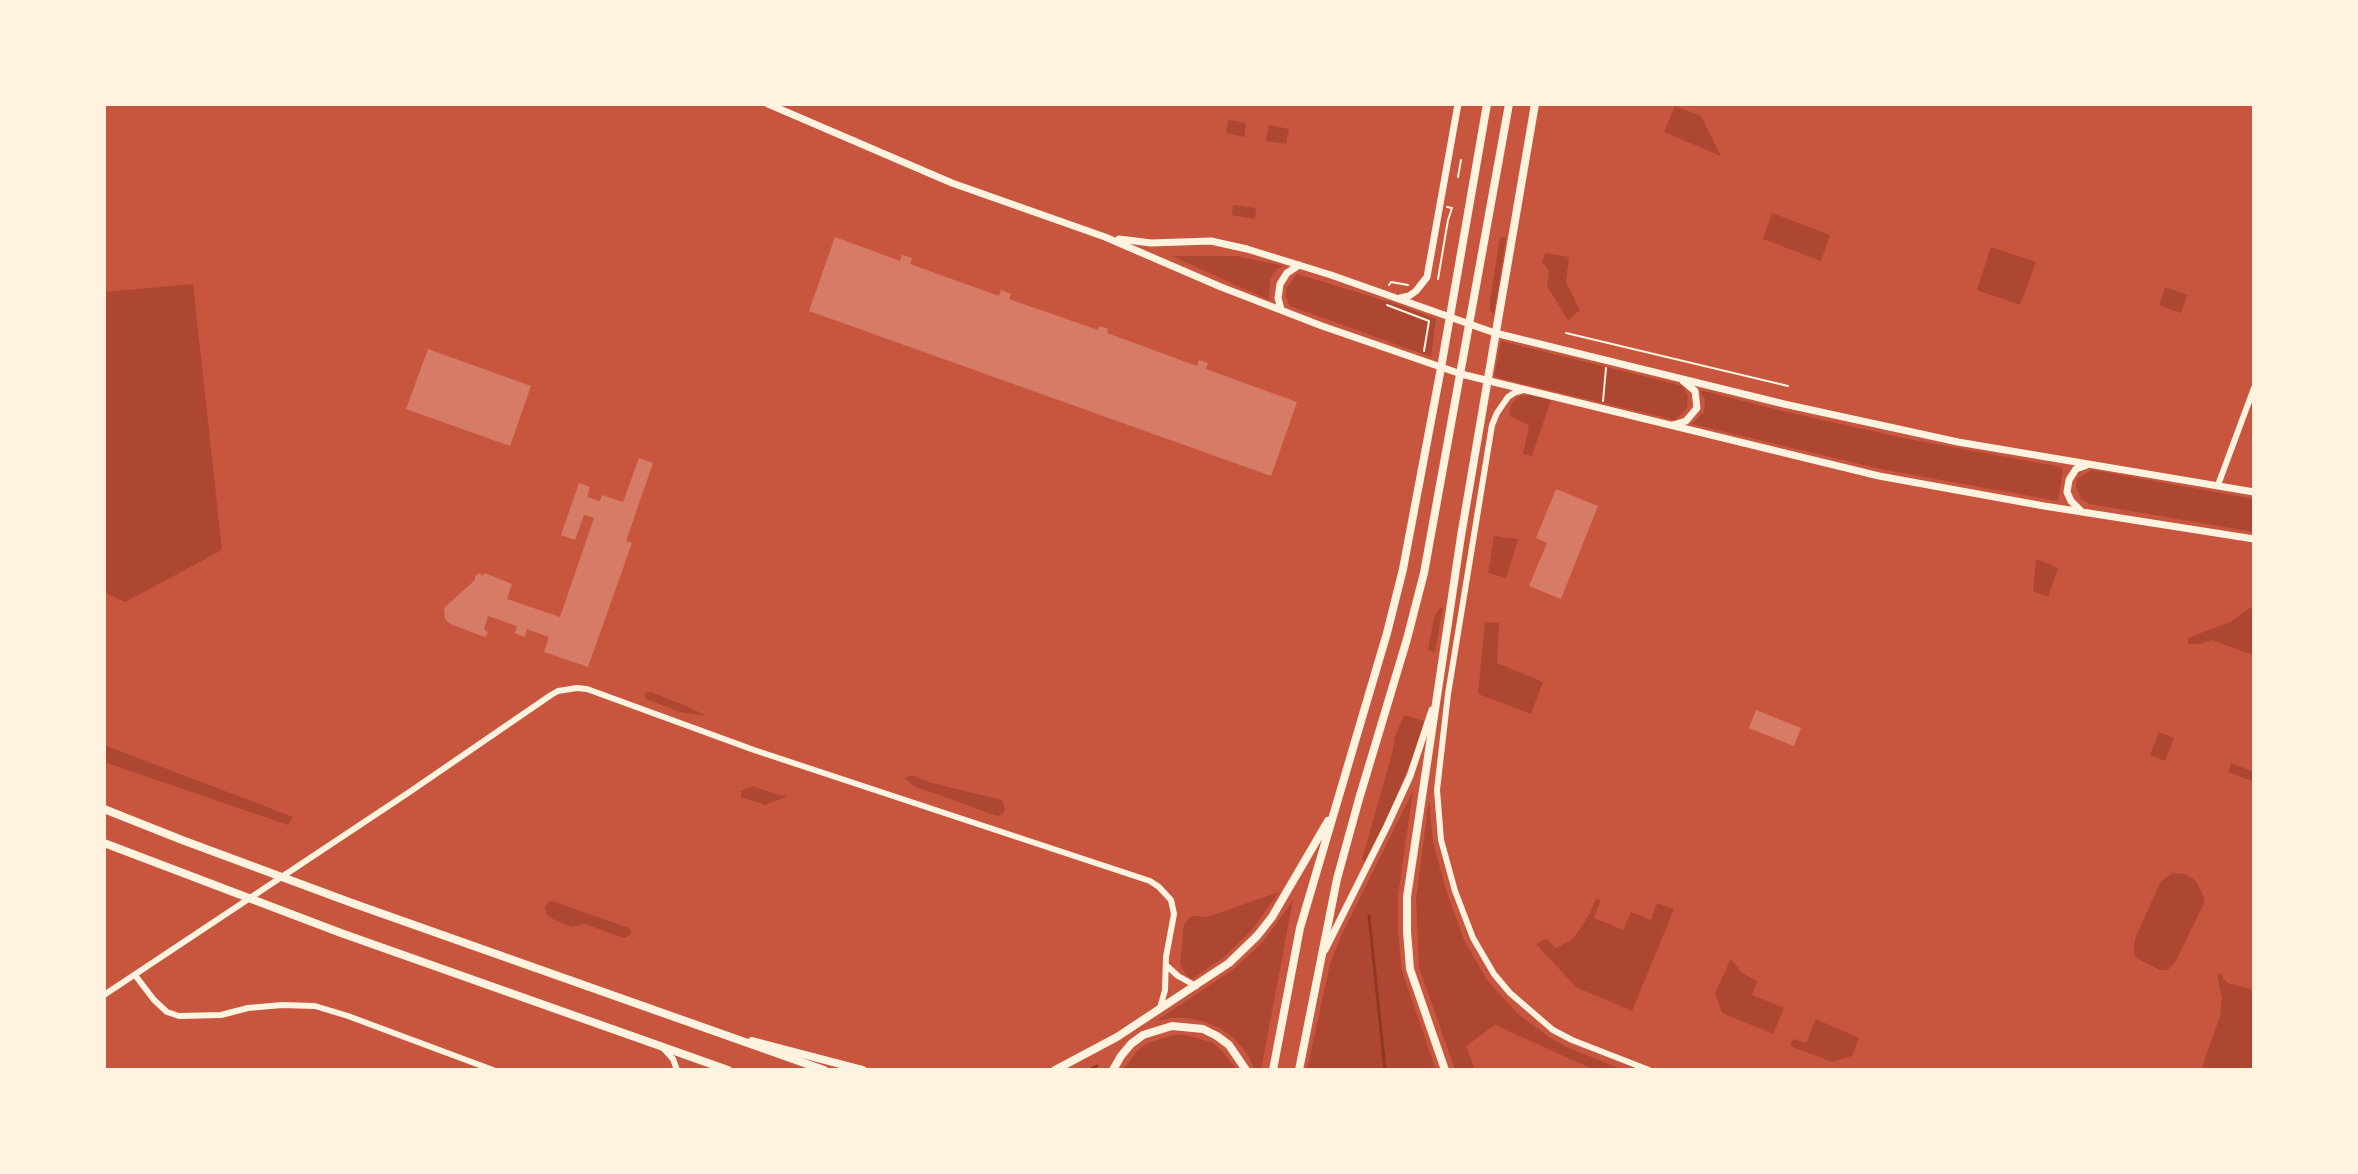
<!DOCTYPE html>
<style>
body{margin:0}
#map{position:relative;width:2358px;height:1174px;overflow:hidden;background:#c8553d;font-family:Inter,sans-serif}
canvas{display:block}
.frame{position:absolute;inset:0;border:106px solid #fff3e0;pointer-events:none}
</style>
<div id="map">
<canvas width="2358" height="1174"></canvas>
<div class="frame"></div>
</div>
<script>
const ctx = document.querySelector('canvas').getContext('2d');
ctx.lineJoin = 'round';
function fillPath(path, color) { ctx.fillStyle = color; ctx.fill(path, 'evenodd'); }
const poly = rows => new Path2D(rows.map(r => 'M' + r).join(''));
function strokePath(path, color, width, dash) { ctx.strokeStyle = color; ctx.lineWidth = width; ctx.lineCap = dash ? 'butt' : 'round'; ctx.setLineDash(dash || []); ctx.stroke(path); }
const green = poly([
 [1675,106,1701,116,1721,156,1664,132],
 [1228,120,1246,123,1244,137,1226,133],
 [1269,125,1289,129,1286,144,1266,141],
 [1233,205,1256,208,1255,219,1232,215],
 [1772,213,1830,235,1821,261,1763,239],
 [1500,237,1506,238,1494,314,1490,311,1490,301],
 [1991,247,2036,262,2020,305,1977,290],
 [1545,253,1569,257,1566,282,1580,310,1568,320,1547,286,1549,271,1542,262],
 [1172,256,1236,256,1284,266,1277,269,1270,279,1269,300],
 [1297,274,1396,304,1436,319,1431,357,1290,306,1286,297,1286,288],
 [193,284,222,550,125,602,104,592,104,292],
 [2165,287,2187,295,2181,313,2159,305],
 [1501,341,1683,386,1688,396,1687,408,1675,420,1494,377],
 [1700,390,1786,412,1908,439,2061,467,2063,470,2058,501,1881,469,1692,424,1704,412,1705,400],
 [1530,395,1551,400,1532,456,1523,454,1529,425,1511,417,1509,411,1512,403,1519,396],
 [2092,470,2254,499,2254,532,2090,504,2081,499,2076,487,2077,479],
 [1494,536,1518,539,1506,578,1488,573],
 [2036,559,2058,568,2048,597,2033,591],
 [2254,605,2253,655,2212,640,2200,644,2188,644,2188,638,2232,621],
 [1443,608,1435,652,1428,650,1434,617,1439,609],
 [1485,622,1499,623,1497,663,1543,682,1531,714,1478,694],
 [651,692,691,708,706,716,680,712,646,699,644,693],
 [1404,715,1424,721,1417,748,1386,820,1365,861,1362,860,1393,750,1395,736],
 [2159,732,2174,738,2165,761,2150,755],
 [104,745,293,817,288,825,104,762],
 [2231,763,2254,772,2254,782,2228,772],
 [912,775,928,782,1002,800,1005,810,1002,815,997,816,914,786,904,778],
 [752,786,778,795,788,796,765,805,741,797,741,791],
 [1413,791,1398,896,1398,932,1402,971,1436,1070,1307,1070,1330,964,1341,936],
 [1429,800,1433,842,1447,893,1465,942,1487,980,1518,1014,1549,1037,1569,1048,1623,1070,1595,1070,1495,1025,1466,1046,1475,1070,1455,1070,1419,967,1416,898],
 [2173,873,2186,874,2196,881,2204,897,2204,903,2176,961,2168,970,2160,970,2138,959,2134,954,2134,948,2136,936,2161,881],
 [1279,892,1251,931,1224,957,1192,979,1186,975,1180,964,1184,925,1189,918,1193,916,1207,917],
 [1596,899,1601,900,1594,918,1623,930,1631,912,1651,920,1657,903,1674,909,1632,1011,1576,987,1536,944,1546,939,1556,948,1573,939,1589,915],
 [1293,900,1261,1070,1255,1070,1246,1052,1235,1039,1221,1029,1206,1022,1189,1018,1172,1018,1156,1021,1234,969,1263,942],
 [552,901,629,928,632,932,630,935,624,938,585,924,571,927,551,918,546,914,545,907,549,902],
 [1731,959,1742,973,1757,981,1752,995,1784,1008,1773,1034,1722,1013,1715,993],
 [2222,973,2223,979,2228,983,2254,990,2254,1070,2201,1070,2220,1016,2222,999,2217,975],
 [1816,1019,1859,1038,1852,1056,1832,1062,1790,1046,1793,1039,1806,1043],
 [1173,1035,1187,1035,1213,1043,1223,1052,1237,1070,1123,1070,1137,1051,1148,1043]
]);
const stream = poly([
 [1369,916,1385,1070],
 [1089,1070,1097,1066]
]);
const building = poly([
 [835,237,900,261,902,255,912,258,910,264,999,296,1001,290,1011,294,1009,299,1098,330,1099,326,1108,329,1107,333,1197,366,1199,360,1208,363,1206,369,1297,402,1271,476,809,311],
 [428,349,531,386,510,446,406,409],
 [639,458,653,463,626,541,632,543,588,667,544,652,549,637,527,629,525,637,519,635,515,633,517,626,488,616,484,629,488,633,485,637,450,624,445,619,444,608,475,580,475,576,480,573,482,576,485,573,512,584,507,599,560,617,594,518,584,515,575,540,561,535,579,483,590,487,587,497,600,501,602,495,623,502],
 [1556,489,1598,506,1561,599,1529,586,1547,543,1536,538],
 [1756,710,1801,728,1794,746,1749,728]
]);
const path = poly([
 [1458,177,1461,160],
 [1438,279,1448,220,1452,208,1447,207],
 [1389,285,1391,282,1408,285],
 [1387,305,1429,321,1424,351],
 [1566,333,1788,386],
 [1603,401,1606,368]
]);
const tertiary = poly([
 [1524,390,1514,393,1508,397,1497,413,1492,425,1448,694,1437,790,1441,840,1455,891,1473,938,1494,974,1510,993,1553,1030,1572,1040,1649,1070],
 [2218,485,2254,388],
 [1167,966,1178,976,1196,986],
 [135,975,154,1000,167,1012,179,1016,221,1015,248,1008,282,1005,315,1006,348,1016,493,1070],
 [104,995,408,793,551,695,558,691,577,688,587,689,754,750,1150,881,1159,887,1171,900,1174,914,1166,957,1165,990,1160,1008],
 [664,1049,673,1059,677,1070]
]);
const secondary = poly([
 [768,104,952,183,1105,237,1221,287,1322,326,1461,374,1879,476,2044,506,2254,539],
 [1119,239,1151,243,1211,241,1247,249,1331,275,1495,333,1784,404,1958,442,2254,492],
 [1400,298,1409,296,1416,291,1427,277,1458,104],
 [1281,309,1278,298,1280,284,1287,273,1299,265],
 [1673,425,1686,421,1697,408,1695,391,1683,381],
 [2080,510,2071,501,2067,492,2069,480,2076,469,2087,465],
 [1325,950,1387,826,1410,776,1432,710]
]);
const primary = poly([
 [752,1041,863,1070],
 [1055,1070,1117,1037,1229,963,1257,936,1272,917,1328,821],
 [1113,1070,1121,1056,1131,1044,1143,1035,1172,1026,1203,1029,1217,1036,1229,1045,1246,1070],
 [1273,1070,1300,928,1387,633,1403,569,1441,368,1487,104],
 [1299,1070,1337,879,1359,799,1407,639,1424,573,1509,104],
 [1445,1070,1410,969,1407,931,1407,897,1461,536,1535,104]
]);
const trunk = poly([
 [104,809,182,840,352,903,824,1070],
 [104,843,341,933,728,1070]
]);
fillPath(green, '#ae4732');
strokePath(stream, '#8f3625', 3);
fillPath(building, '#d67c66');
strokePath(path, '#fff3e0', 2);
strokePath(tertiary, '#fff3e0', 6);
strokePath(secondary, '#fff3e0', 7);
strokePath(primary, '#fff3e0', 8);
strokePath(trunk, '#fff3e0', 8);
</script>
